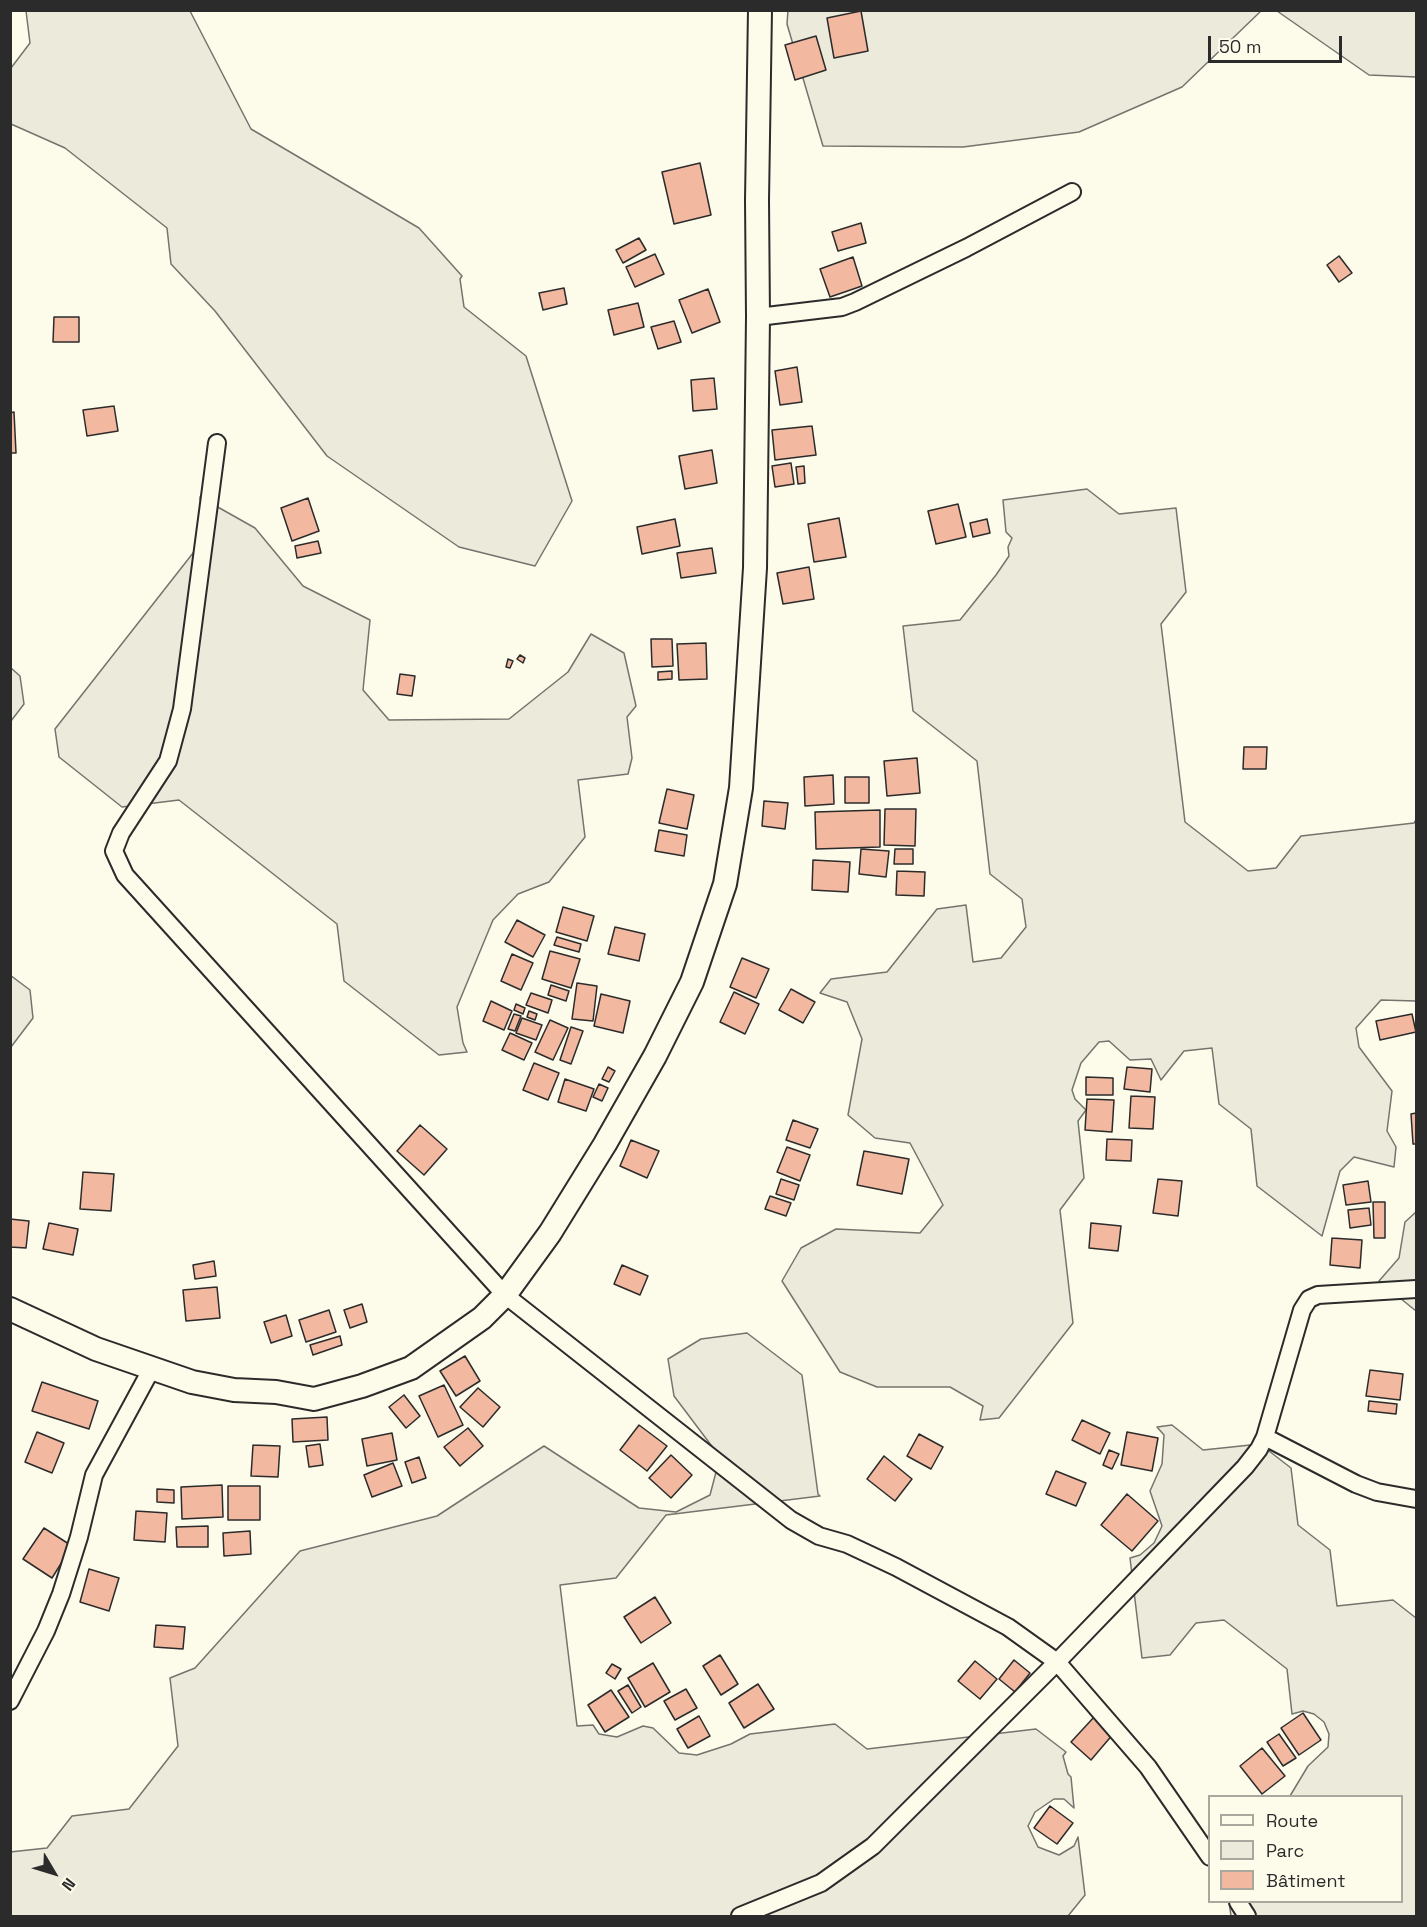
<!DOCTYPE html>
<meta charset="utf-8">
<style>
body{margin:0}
#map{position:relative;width:1427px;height:1927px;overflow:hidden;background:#fdfbea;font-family:"Space Grotesk",sans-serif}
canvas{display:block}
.frame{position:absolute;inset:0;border:12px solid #2b2b2b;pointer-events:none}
.legend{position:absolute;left:1208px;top:1795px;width:195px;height:108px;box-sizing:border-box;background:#fdfbea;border:2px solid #a9a89e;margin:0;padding:8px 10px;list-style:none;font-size:18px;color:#2b2b2b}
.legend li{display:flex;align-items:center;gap:12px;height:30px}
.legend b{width:30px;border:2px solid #a9a89e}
.north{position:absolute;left:24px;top:1843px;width:60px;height:60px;-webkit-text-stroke:4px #fdfbea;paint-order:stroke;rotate:128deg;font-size:16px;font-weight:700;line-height:24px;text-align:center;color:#2b2b2b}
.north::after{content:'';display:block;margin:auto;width:21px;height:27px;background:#2b2b2b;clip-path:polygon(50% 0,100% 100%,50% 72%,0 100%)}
.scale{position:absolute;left:1208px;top:36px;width:134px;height:27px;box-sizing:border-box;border:3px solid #2b2b2b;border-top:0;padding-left:8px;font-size:18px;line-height:21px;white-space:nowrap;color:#2b2b2b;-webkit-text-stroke:4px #fdfbea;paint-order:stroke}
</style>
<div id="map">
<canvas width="1427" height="1927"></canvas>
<div class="frame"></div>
<ul class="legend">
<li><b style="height:8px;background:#fdfbea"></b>Route</li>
<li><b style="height:16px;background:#ecebdb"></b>Parc</li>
<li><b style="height:16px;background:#f2b8a0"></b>Bâtiment</li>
</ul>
<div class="north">N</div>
<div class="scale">50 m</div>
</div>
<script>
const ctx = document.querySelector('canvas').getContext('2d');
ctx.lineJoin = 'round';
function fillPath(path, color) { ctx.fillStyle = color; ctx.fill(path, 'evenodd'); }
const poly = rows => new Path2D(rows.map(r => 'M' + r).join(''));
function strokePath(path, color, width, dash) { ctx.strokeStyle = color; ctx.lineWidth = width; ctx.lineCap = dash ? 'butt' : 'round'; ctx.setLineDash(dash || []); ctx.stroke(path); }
const green = poly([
 [788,10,1261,11,1182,87,1079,132,963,147,823,146,787,24,788,10],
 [26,11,190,11,251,129,419,228,462,276,460,279,464,307,526,356,572,501,535,566,459,547,327,456,215,311,171,264,167,228,65,148,11,124,11,68,30,43,26,11],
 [1277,11,1416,11,1416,77,1369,75,1277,11],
 [1087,489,1119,514,1176,508,1186,592,1161,624,1185,822,1248,871,1276,868,1301,836,1414,823,1416,820,1416,1001,1381,1000,1356,1028,1359,1047,1392,1091,1387,1131,1396,1147,1394,1167,1354,1157,1340,1171,1322,1236,1257,1186,1251,1129,1219,1104,1212,1048,1184,1051,1161,1080,1151,1059,1130,1060,1109,1041,1099,1042,1081,1063,1072,1090,1075,1099,1086,1110,1078,1121,1084,1178,1060,1210,1073,1323,999,1418,980,1420,983,1406,950,1387,877,1387,840,1372,782,1281,801,1248,836,1229,920,1233,943,1205,910,1143,875,1138,848,1115,862,1039,847,1002,820,993,831,979,887,972,937,909,966,905,973,962,1001,958,1026,927,1022,899,990,874,977,761,913,711,903,626,960,620,996,575,1009,556,1008,547,1012,538,1006,532,1003,500,1087,489],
 [200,497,255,528,303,586,370,620,363,690,389,720,509,719,568,672,591,634,624,653,636,706,627,717,632,758,628,774,578,780,585,837,549,882,518,894,493,920,457,1007,463,1043,467,1052,439,1055,344,981,337,924,179,800,122,807,59,757,55,729,204,539,200,497],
 [11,668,20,676,24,704,11,721,11,668],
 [10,975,30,990,33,1018,11,1047,10,975],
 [1416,1212,1416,1311,1379,1281,1399,1258,1405,1222,1416,1212],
 [747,1333,802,1375,818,1494,820,1496,666,1515,616,1578,560,1585,577,1726,593,1725,599,1734,617,1737,643,1726,653,1728,679,1753,697,1755,731,1744,750,1734,835,1724,867,1749,1036,1729,1066,1752,1063,1756,1068,1774,1071,1777,1074,1808,1064,1799,1054,1799,1035,1812,1028,1826,1038,1847,1059,1855,1074,1846,1078,1837,1085,1895,1068,1916,11,1916,10,1852,47,1848,72,1816,129,1809,178,1746,170,1678,195,1668,300,1551,437,1516,544,1446,639,1508,676,1512,710,1495,720,1457,674,1396,668,1359,701,1339,747,1333],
 [1172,1425,1203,1450,1260,1444,1291,1468,1298,1525,1330,1550,1337,1606,1393,1600,1416,1618,1416,1916,1231,1916,1229,1902,1402,1902,1402,1796,1290,1796,1308,1766,1328,1747,1329,1734,1324,1722,1314,1714,1303,1711,1292,1714,1287,1669,1224,1620,1196,1623,1170,1655,1142,1658,1130,1558,1140,1555,1154,1543,1162,1526,1150,1491,1162,1464,1164,1435,1157,1427,1172,1425]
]);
const building = poly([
 [861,11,868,51,834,58,827,18,861,11],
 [816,36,826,70,795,80,785,45,816,36],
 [700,163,711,215,674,224,662,172,700,163],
 [861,223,866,243,838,251,832,232,861,223],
 [639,238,646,250,623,263,616,250,639,238],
 [655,254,664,274,635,287,626,267,655,254],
 [1339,256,1352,273,1339,282,1327,265,1339,256],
 [853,257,862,286,830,297,820,269,853,257],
 [564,288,567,304,543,310,539,293,564,288],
 [708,289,720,322,692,333,679,300,708,289],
 [638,303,644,327,614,335,608,310,638,303],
 [54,317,79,317,79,342,53,342,54,317],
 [674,321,681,342,658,349,651,327,674,321],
 [797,367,802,402,780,405,775,371,797,367],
 [714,378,717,409,693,411,691,380,714,378],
 [114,406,118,431,87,436,83,410,114,406],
 [14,412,16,453,10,453,10,413,14,412],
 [812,426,816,455,775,460,772,430,812,426],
 [712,450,717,483,685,489,679,456,712,450],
 [791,463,794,484,775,487,772,466,791,463],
 [804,466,805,483,798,484,796,467,804,466],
 [308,498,319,531,292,541,281,508,308,498],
 [958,504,966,537,936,544,928,511,958,504],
 [839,518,846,557,814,562,808,524,839,518],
 [675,519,680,546,642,554,637,527,675,519],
 [987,519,990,533,973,537,970,523,987,519],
 [318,541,321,553,297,558,295,546,318,541],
 [712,548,716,573,681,578,677,553,712,548],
 [809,567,814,599,783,604,777,573,809,567],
 [651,639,672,639,673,666,652,667,651,639],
 [706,643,707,679,679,680,677,644,706,643],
 [520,655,525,658,523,663,517,659,520,655],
 [508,659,513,661,510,668,506,667,508,659],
 [672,671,672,679,658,680,658,672,672,671],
 [400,674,415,676,412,696,397,694,400,674],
 [1244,747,1267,747,1266,769,1243,769,1244,747],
 [917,758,920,793,887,796,884,761,917,758],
 [833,775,834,804,805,806,804,777,833,775],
 [845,777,869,777,869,803,845,803,845,777],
 [667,789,694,795,687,829,659,823,667,789],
 [764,801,788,803,785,829,762,826,764,801],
 [885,809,916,809,915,846,884,845,885,809],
 [880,810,880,847,816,849,815,812,880,810],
 [659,830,687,835,684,856,655,851,659,830],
 [861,849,889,851,886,877,859,874,861,849],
 [895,849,913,849,913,864,894,864,895,849],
 [813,860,850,862,848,892,812,890,813,860],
 [897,871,925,872,924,896,896,895,897,871],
 [563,907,594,916,587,941,556,932,563,907],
 [517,920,545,935,533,957,505,942,517,920],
 [615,927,645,934,639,961,608,954,615,927],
 [557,937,581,944,579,952,554,945,557,937],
 [550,951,580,959,571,988,542,979,550,951],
 [512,954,533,963,521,990,501,981,512,954],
 [742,958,769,969,756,998,730,987,742,958],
 [577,983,597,986,593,1021,572,1019,577,983],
 [551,985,569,991,566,1001,548,995,551,985],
 [791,989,815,1002,803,1023,779,1010,791,989],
 [734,992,759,1004,745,1034,720,1022,734,992],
 [531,993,552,1000,548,1013,526,1005,531,993],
 [601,994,630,1001,623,1033,594,1026,601,994],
 [491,1001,512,1011,504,1030,483,1021,491,1001],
 [516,1004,525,1008,523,1014,514,1010,516,1004],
 [529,1011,537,1014,535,1020,527,1017,529,1011],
 [514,1014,521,1016,515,1031,508,1029,514,1014],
 [1412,1014,1416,1032,1380,1040,1376,1021,1412,1014],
 [522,1018,542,1025,536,1040,516,1033,522,1018],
 [550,1020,568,1028,553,1060,535,1052,550,1020],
 [571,1027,583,1031,571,1064,560,1060,571,1027],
 [510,1033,532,1043,524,1060,502,1050,510,1033],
 [534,1063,559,1073,548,1100,523,1090,534,1063],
 [608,1067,615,1071,609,1082,602,1079,608,1067],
 [1127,1067,1152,1069,1150,1092,1124,1089,1127,1067],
 [1086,1077,1113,1078,1113,1095,1086,1095,1086,1077],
 [565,1079,594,1089,586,1111,558,1102,565,1079],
 [599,1084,608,1088,602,1101,593,1097,599,1084],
 [1131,1096,1155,1097,1153,1129,1129,1128,1131,1096],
 [1087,1099,1114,1100,1112,1132,1085,1130,1087,1099],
 [1416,1113,1416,1144,1413,1144,1411,1114,1416,1113],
 [793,1120,818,1129,810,1148,786,1140,793,1120],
 [420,1125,447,1149,424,1175,397,1151,420,1125],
 [1107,1139,1132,1140,1131,1161,1106,1160,1107,1139],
 [631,1140,659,1151,647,1178,620,1166,631,1140],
 [787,1147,810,1155,800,1181,777,1172,787,1147],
 [864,1151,909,1159,902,1194,857,1185,864,1151],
 [83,1172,114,1174,111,1211,80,1209,83,1172],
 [781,1179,799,1185,794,1200,776,1194,781,1179],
 [1158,1179,1182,1181,1178,1216,1153,1213,1158,1179],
 [1368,1181,1371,1202,1346,1205,1343,1185,1368,1181],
 [770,1196,791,1203,786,1216,765,1209,770,1196],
 [1373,1202,1385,1202,1385,1238,1374,1238,1373,1202],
 [1369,1208,1371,1225,1350,1228,1348,1210,1369,1208],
 [10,1219,29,1221,26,1248,10,1247,10,1219],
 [49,1223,78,1229,73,1255,43,1249,49,1223],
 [1091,1223,1121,1226,1118,1251,1089,1248,1091,1223],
 [1332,1238,1362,1240,1360,1268,1330,1265,1332,1238],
 [214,1261,216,1276,195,1279,193,1265,214,1261],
 [622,1265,648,1276,640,1295,614,1284,622,1265],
 [217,1287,220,1318,186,1321,183,1290,217,1287],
 [362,1304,367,1322,350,1328,344,1310,362,1304],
 [329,1310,336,1332,306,1342,299,1320,329,1310],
 [286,1315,292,1336,271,1343,264,1322,286,1315],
 [340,1336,342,1345,313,1355,310,1345,340,1336],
 [465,1356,480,1381,456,1396,440,1371,465,1356],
 [1370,1370,1403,1374,1400,1400,1366,1396,1370,1370],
 [42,1382,98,1401,89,1429,32,1411,42,1382],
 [444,1385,463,1425,438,1437,419,1396,444,1385],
 [478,1388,500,1407,483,1427,460,1407,478,1388],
 [404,1395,420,1416,406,1428,389,1407,404,1395],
 [1369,1401,1397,1404,1396,1414,1368,1411,1369,1401],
 [327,1417,328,1440,293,1442,292,1419,327,1417],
 [1082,1420,1110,1433,1100,1454,1072,1440,1082,1420],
 [639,1425,667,1446,647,1471,620,1450,639,1425],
 [468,1428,483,1446,460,1466,444,1447,468,1428],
 [37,1432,64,1443,52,1473,25,1462,37,1432],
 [1127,1432,1158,1438,1152,1471,1121,1465,1127,1432],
 [392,1433,397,1460,367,1466,362,1439,392,1433],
 [919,1434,943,1447,931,1469,907,1456,919,1434],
 [320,1444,323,1465,309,1467,306,1446,320,1444],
 [253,1445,280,1446,278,1477,251,1476,253,1445],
 [1109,1450,1119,1454,1112,1469,1103,1465,1109,1450],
 [671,1455,692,1475,671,1498,649,1478,671,1455],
 [884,1456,912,1479,895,1501,867,1479,884,1456],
 [419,1457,426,1478,412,1483,405,1462,419,1457],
 [393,1463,402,1486,372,1497,364,1475,393,1463],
 [1056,1471,1086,1483,1076,1506,1046,1494,1056,1471],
 [222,1485,223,1517,182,1519,181,1487,222,1485],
 [228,1486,260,1486,260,1520,228,1520,228,1486],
 [157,1489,174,1490,174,1503,157,1502,157,1489],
 [1127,1494,1158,1521,1132,1551,1101,1525,1127,1494],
 [136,1511,167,1513,165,1542,134,1540,136,1511],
 [208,1526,208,1547,177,1547,176,1527,208,1526],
 [44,1528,72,1546,52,1578,23,1559,44,1528],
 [250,1531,251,1554,224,1556,223,1533,250,1531],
 [89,1569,119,1578,109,1611,80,1602,89,1569],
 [655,1597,671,1623,641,1643,624,1617,655,1597],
 [156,1625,185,1627,183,1649,154,1647,156,1625],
 [720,1655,738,1684,721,1695,703,1666,720,1655],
 [1014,1660,1030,1673,1015,1692,999,1679,1014,1660],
 [975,1661,997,1679,980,1699,958,1681,975,1661],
 [653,1663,670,1692,645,1707,628,1678,653,1663],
 [612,1664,621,1669,615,1679,606,1673,612,1664],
 [758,1684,774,1709,744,1728,729,1703,758,1684],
 [628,1685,641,1707,632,1713,618,1691,628,1685],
 [686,1689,697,1708,675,1720,664,1701,686,1689],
 [611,1690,629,1717,605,1732,588,1705,611,1690],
 [1303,1713,1321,1740,1299,1755,1281,1728,1303,1713],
 [699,1716,710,1736,688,1748,677,1729,699,1716],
 [1095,1716,1114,1733,1091,1760,1071,1742,1095,1716],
 [1279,1734,1296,1758,1283,1766,1267,1742,1279,1734],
 [1262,1748,1285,1776,1262,1794,1240,1766,1262,1748],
 [1050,1806,1073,1823,1057,1844,1034,1828,1050,1806]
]);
const minor = poly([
 [758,317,842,307,855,302,966,248,1072,192],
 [217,443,182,709,168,761,121,833,114,851,125,875,505,1295,791,1520,819,1536,847,1544,896,1567,1008,1627,1057,1662,1148,1767,1210,1857],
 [1265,1437,1302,1310,1309,1299,1318,1295,1416,1289],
 [10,1701,46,1631,61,1594,79,1537,94,1475,152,1368],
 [1238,1902,1247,1916],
 [740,1916,821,1883,873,1846,1057,1662,1245,1467,1259,1449,1265,1437,1356,1484,1377,1492,1416,1499]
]);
const secondary = poly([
 [10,1309,96,1349,192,1382,234,1390,276,1392,314,1399,362,1386,411,1368,482,1318,505,1295,550,1233,605,1144,655,1056,692,982,725,884,741,788,755,568,758,317,757,200,760,10]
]);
fillPath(green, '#ecebdb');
strokePath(green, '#74746e', 1.5);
fillPath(building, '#f2b8a0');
strokePath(building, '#2b2b2b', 1.5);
strokePath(minor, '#2b2b2b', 20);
strokePath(secondary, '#2b2b2b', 26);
strokePath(minor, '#fdfbea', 16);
strokePath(secondary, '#fdfbea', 22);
</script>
